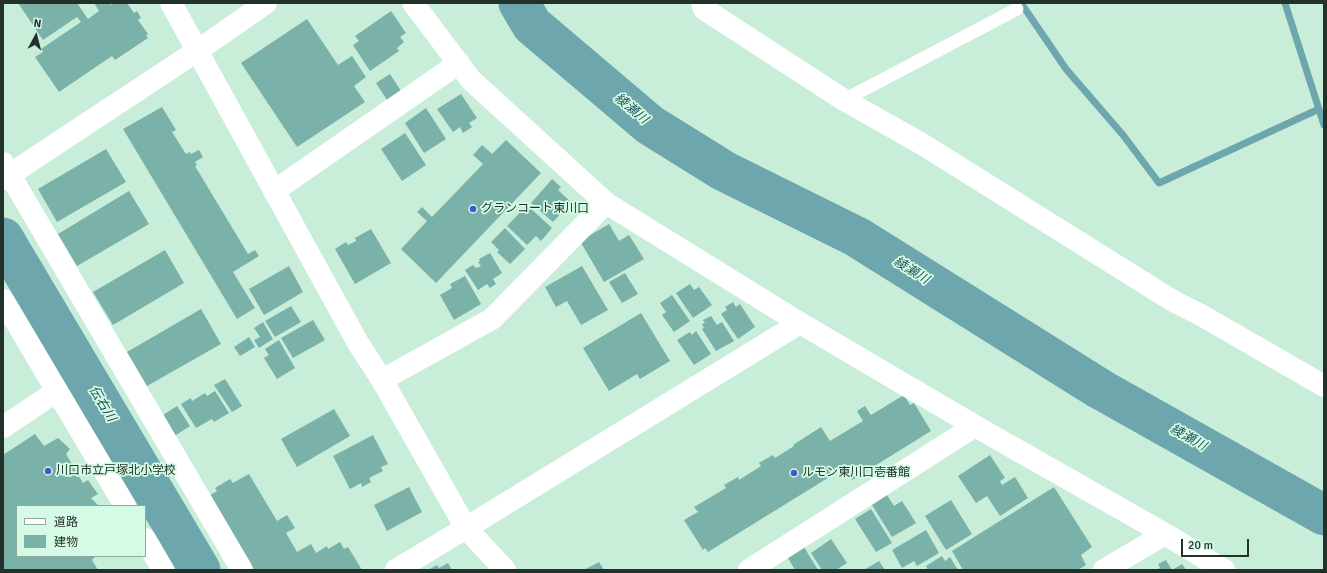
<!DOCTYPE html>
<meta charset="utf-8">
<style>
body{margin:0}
#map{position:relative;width:1327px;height:573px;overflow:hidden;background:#c8edd9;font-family:Signika,"Noto Sans JP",sans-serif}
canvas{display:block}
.frame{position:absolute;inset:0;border:4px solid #223129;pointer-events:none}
.legend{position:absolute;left:16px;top:505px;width:130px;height:52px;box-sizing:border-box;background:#d5fbe6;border:1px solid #8daa9a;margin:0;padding:5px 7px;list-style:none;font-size:12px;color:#223129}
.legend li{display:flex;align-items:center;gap:8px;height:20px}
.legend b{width:20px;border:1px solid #8daa9a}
.north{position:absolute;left:16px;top:16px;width:40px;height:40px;-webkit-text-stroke:3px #d5fbe6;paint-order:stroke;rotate:7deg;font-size:11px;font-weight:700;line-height:16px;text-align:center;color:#223129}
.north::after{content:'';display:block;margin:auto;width:14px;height:18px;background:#223129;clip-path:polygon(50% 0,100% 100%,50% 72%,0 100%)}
.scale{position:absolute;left:1181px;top:539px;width:68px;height:18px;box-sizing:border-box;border:2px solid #223129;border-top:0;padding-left:5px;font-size:12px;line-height:14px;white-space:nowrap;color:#223129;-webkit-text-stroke:3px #d5fbe6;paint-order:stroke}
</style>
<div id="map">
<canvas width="1327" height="573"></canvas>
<div class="frame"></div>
<ul class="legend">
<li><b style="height:5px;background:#fff"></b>道路</li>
<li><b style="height:11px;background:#7ab2a9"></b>建物</li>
</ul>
<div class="north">N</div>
<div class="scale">20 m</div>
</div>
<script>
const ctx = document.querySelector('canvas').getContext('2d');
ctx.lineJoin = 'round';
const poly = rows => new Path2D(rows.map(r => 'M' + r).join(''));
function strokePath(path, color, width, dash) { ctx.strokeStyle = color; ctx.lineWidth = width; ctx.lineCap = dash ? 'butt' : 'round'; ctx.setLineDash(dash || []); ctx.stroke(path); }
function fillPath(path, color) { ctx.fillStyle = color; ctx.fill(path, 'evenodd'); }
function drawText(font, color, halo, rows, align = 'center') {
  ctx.font = font + ' Signika,"Noto Sans JP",sans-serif'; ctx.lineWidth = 3.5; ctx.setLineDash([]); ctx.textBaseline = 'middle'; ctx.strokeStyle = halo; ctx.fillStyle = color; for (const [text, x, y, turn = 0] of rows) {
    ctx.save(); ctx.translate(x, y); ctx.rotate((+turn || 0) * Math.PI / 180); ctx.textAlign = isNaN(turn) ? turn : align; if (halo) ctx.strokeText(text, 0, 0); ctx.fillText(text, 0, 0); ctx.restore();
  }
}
const stream = poly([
 [1021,3,1066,69,1123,135,1159,183,1319,109],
 [1285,3,1324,125]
]);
const river = poly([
 [519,3,532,25,650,125,724,171,857,237,1100,389,1324,515],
 [3,238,200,570]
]);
const building = poly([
 [18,3,77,3,88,19,99,11,94,3,110,3,111,5,114,3,118,4,127,3,134,13,137,11,141,18,138,20,148,34,146,35,148,38,115,60,112,56,59,92,35,57,43,52,41,49,81,22,77,17,43,40],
 [391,11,406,33,400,37,404,42,397,48,399,51,370,71,353,45,359,41,355,36],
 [307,19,338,65,352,56,366,77,354,86,365,102,297,147,241,63],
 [390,74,401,91,387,100,376,83],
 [461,94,477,118,469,123,472,127,463,133,460,127,453,132,437,109],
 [162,107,176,130,172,132,186,154,190,152,191,154,199,150,203,157,195,162,197,165,195,166,248,254,255,250,259,256,233,272,255,308,237,319,123,129],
 [426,108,446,139,424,153,405,123],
 [405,133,426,165,402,181,381,149],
 [506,140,541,173,436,283,401,249,427,221,417,212,422,207,432,217,483,164,473,155,482,145,492,154],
 [106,149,126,182,57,222,38,189],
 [552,179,561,187,558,190,571,202,553,222,531,203],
 [129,191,149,224,77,266,58,234],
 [527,205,552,228,541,241,536,236,527,245,507,226],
 [609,224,619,241,629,235,644,259,604,282,580,241],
 [505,228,525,249,510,264,497,252,499,250,491,242],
 [371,229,391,263,355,284,335,249,346,242,348,245,356,241,355,238],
 [165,250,184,283,113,325,93,292],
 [490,253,502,273,493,279,496,284,490,288,487,284,478,290,465,270,473,265,476,268,481,266,478,262,480,261,479,259],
 [289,266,303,292,264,315,249,289],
 [582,266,608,310,581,325,567,301,556,307,545,287],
 [625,273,638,294,622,303,609,282],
 [465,276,481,304,454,320,440,295,452,288,450,284],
 [690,284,694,290,699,287,712,305,693,318,676,293],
 [672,295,690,321,674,332,662,315,666,312,660,303],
 [733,302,736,307,740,304,755,327,738,339,721,314,727,310,725,307],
 [291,306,301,322,275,337,265,321],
 [201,309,221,344,147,386,127,352],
 [641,313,670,361,640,379,637,374,609,391,583,348],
 [711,316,717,325,722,322,734,341,716,351,702,329,704,328,702,324,705,323,703,320],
 [313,320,325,340,293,358,281,338],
 [263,322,273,339,259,348,254,340,260,337,254,328],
 [696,331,711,354,694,365,677,340,690,332,692,335],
 [249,337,255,347,240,356,234,347],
 [279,340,295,368,277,379,264,358,269,355,265,349],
 [225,379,242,406,232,412,214,385],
 [215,391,229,413,214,422,212,419,196,428,181,404,191,398,192,401,205,393,207,396],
 [904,395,910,405,914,403,931,431,852,480,844,468,708,552,705,548,703,550,684,520,698,512,694,507,726,488,724,485,738,477,739,480,761,466,759,463,773,455,775,458,794,446,793,445,821,427,830,441,863,421,857,411,865,406,871,415],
 [177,406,190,426,173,437,160,417],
 [334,409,350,436,297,467,281,439],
 [35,434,44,446,58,438,70,449,66,454,83,483,88,480,98,494,91,498,98,505,17,506,17,556,96,556,92,560,98,570,3,570,3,455],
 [373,435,388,464,381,467,383,471,369,478,371,482,362,487,361,483,350,489,333,456],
 [990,455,1005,478,1000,481,1002,485,1015,477,1028,498,1000,516,987,496,976,503,958,476],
 [249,474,277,521,287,515,295,528,286,533,297,552,311,544,316,553,327,546,328,549,340,542,344,549,348,547,362,570,254,570,210,495,217,491,215,488,230,479,233,483],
 [409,487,422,512,387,531,374,505],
 [1054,487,1092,547,1081,555,1086,565,1078,570,963,570,952,551],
 [887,495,894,506,902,501,916,523,892,537,872,505],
 [951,500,972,534,946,550,925,516],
 [871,509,892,543,876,552,855,519],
 [926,530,939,553,917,566,914,561,902,568,892,550],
 [831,539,847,563,836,570,822,570,811,553],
 [804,547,818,570,795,570,788,558],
 [942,556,945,561,950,557,958,570,928,570,926,566],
 [1166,560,1172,570,1182,564,1186,570,1156,570,1160,568,1158,564],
 [879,561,885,570,864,570],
 [599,562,604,570,584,570],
 [448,563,452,570,428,570,437,565,439,568]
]);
const lane = poly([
 [844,100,1017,9]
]);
const street = poly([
 [413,3,471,80,606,203,800,323,975,426,1165,534,1224,570],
 [702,3,704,9,844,100,922,144,1173,301,1201,315,1324,386],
 [3,163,242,570],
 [274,191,459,63],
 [3,300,125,506],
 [382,380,492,319,606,203],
 [3,427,57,391],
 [145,539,163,570],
 [396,570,466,528,800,323],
 [749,570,975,426],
 [1104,570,1165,534]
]);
const secondary = poly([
 [171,3,358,343,382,380,466,528,505,570],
 [3,179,197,51,266,3]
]);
const markers = [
 [473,209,4,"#4258cb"],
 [48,471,4,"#4258cb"],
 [794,473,4,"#4258cb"]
];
const poiNames = [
 ["グランコート東川口",481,209],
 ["川口市立戸塚北小学校",56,471],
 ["ルモン東川口壱番館",802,473]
];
const waterNames = [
 ["綾瀬川",631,109,40],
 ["綾瀬川",911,271,32],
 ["伝右川",102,404,59],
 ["綾瀬川",1188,438,29]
];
strokePath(stream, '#6da6ad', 7);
strokePath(river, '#6da6ad', 41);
fillPath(building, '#7ab2a9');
strokePath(lane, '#fff', 13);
strokePath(street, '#fff', 22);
strokePath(secondary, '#fff', 22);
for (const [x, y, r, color] of markers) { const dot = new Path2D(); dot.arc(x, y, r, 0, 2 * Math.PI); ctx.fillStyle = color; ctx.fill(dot); strokePath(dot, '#d5fbe6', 1.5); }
drawText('12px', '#223129', '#d5fbe6', poiNames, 'left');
drawText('italic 13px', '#1e5156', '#d5fbe6', waterNames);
</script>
